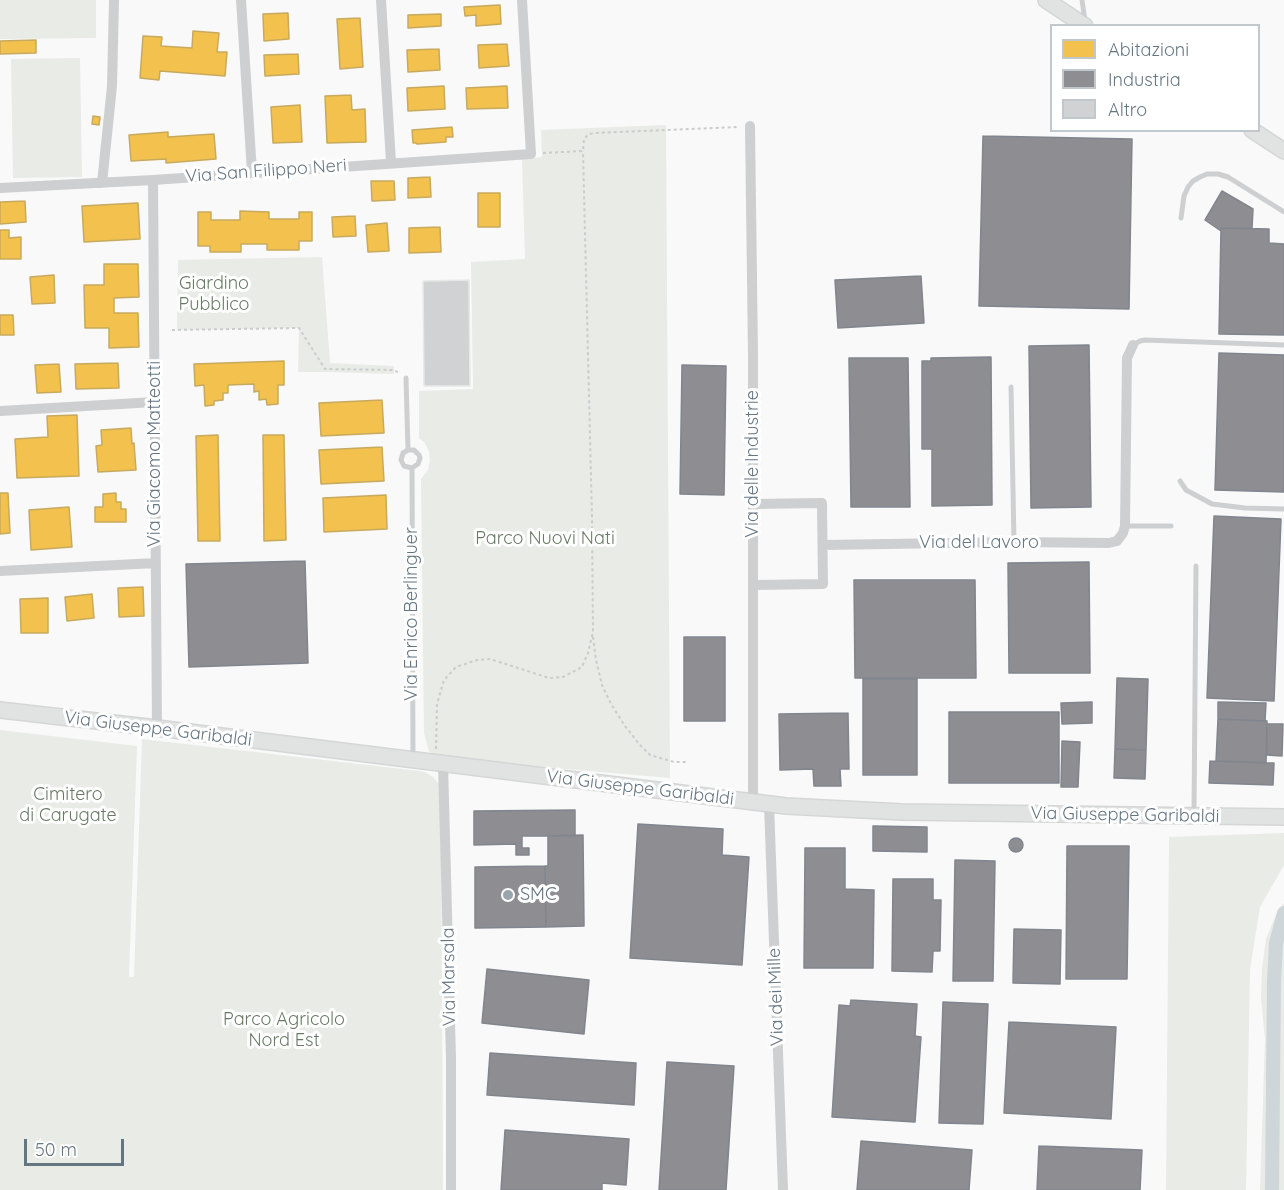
<!DOCTYPE html>
<style>
body{margin:0}
#map{position:relative;width:1284px;height:1190px;overflow:hidden;background:#f9f9f9;font-family:Quicksand,sans-serif}
canvas{display:block}
.legend{position:absolute;left:1050px;top:24px;width:210px;height:108px;box-sizing:border-box;background:#fff;border:2px solid #c1c8cd;margin:0;padding:8px 10px;list-style:none;font-size:18px;color:#657683}
.legend li{display:flex;align-items:center;gap:12px;height:30px}
.legend b{width:30px;border:2px solid #c1c8cd}
.scale{position:absolute;left:24px;top:1139px;width:100px;height:27px;box-sizing:border-box;border:3px solid #657683;border-top:0;padding-left:8px;font-size:18px;line-height:21px;white-space:nowrap;color:#657683;-webkit-text-stroke:4px #fff;paint-order:stroke}
</style>
<div id="map">
<canvas width="1284" height="1190"></canvas>
<ul class="legend">
<li><b style="height:16px;background:#f2c14e"></b>Abitazioni</li>
<li><b style="height:16px;background:#8d8d92"></b>Industria</li>
<li><b style="height:16px;background:#d0d2d3"></b>Altro</li>
</ul>
<div class="scale">50 m</div>
</div>
<script>
const ctx = document.querySelector('canvas').getContext('2d');
ctx.lineJoin = 'round';
function fillPath(path, color) { ctx.fillStyle = color; ctx.fill(path, 'evenodd'); }
const poly = rows => new Path2D(rows.map(r => 'M' + r).join(''));
function strokePath(path, color, width, dash) { ctx.strokeStyle = color; ctx.lineWidth = width; ctx.lineCap = dash ? 'butt' : 'round'; ctx.setLineDash(dash || []); ctx.stroke(path); }
function drawText(font, color, halo, rows, align = 'center') {
  ctx.font = font + ' Quicksand,sans-serif'; ctx.lineWidth = 6; ctx.setLineDash([]); ctx.textBaseline = 'middle'; ctx.strokeStyle = halo; ctx.fillStyle = color; for (const [text, x, y, turn = 0] of rows) {
    ctx.save(); ctx.translate(x, y); ctx.rotate((+turn || 0) * Math.PI / 180); ctx.textAlign = isNaN(turn) ? turn : align; if (halo) ctx.strokeText(text, 0, 0); ctx.fillText(text, 0, 0); ctx.restore();
  }
}
const green = poly([
 [0,0,96,0,96,38,0,39],
 [80,58,82,177,13,178,11,59],
 [666,125,670,778,438,758,429,752,424,733,421,479,428,470,430,461,429,451,424,442,419,438,419,391,473,389,471,262,525,259,522,159,542,157,541,130],
 [322,257,330,363,394,366,394,374,328,372,298,372,299,328,177,330,178,260],
 [0,730,137,746,129,977,134,977,142,739,420,771,425,772,433,777,439,784,441,792,443,1190,0,1190],
 [1284,833,1284,865,1260,907,1250,969,1246,1190,1166,1190,1169,837],
 [1284,903,1284,1190,1260,1190,1265,1039,1261,998,1262,969,1266,939,1276,915]
]);
const homes = poly([
 [500,5,501,24,476,26,476,15,465,16,464,7,500,5],
 [288,13,289,39,264,41,263,14,288,13],
 [441,14,441,26,408,28,408,15,441,14],
 [360,18,363,67,340,69,337,19,360,18],
 [193,31,219,33,217,52,227,52,225,76,160,71,159,80,140,78,143,36,162,37,161,46,192,48,193,31],
 [36,40,36,53,0,54,0,41,36,40],
 [507,44,509,66,479,68,478,45,507,44],
 [439,49,440,70,408,72,407,50,439,49],
 [298,54,299,74,265,76,264,55,298,54],
 [444,86,445,109,408,111,407,88,444,86],
 [507,86,508,108,467,109,466,88,507,86],
 [351,95,352,110,365,109,366,142,327,143,325,96,351,95],
 [300,105,302,142,273,143,271,107,300,105],
 [93,116,100,117,99,125,92,124,93,116],
 [452,127,453,137,446,137,446,142,417,144,416,143,413,143,412,130,452,127],
 [168,132,168,137,214,134,216,159,166,163,166,159,131,161,129,135,168,132],
 [430,177,431,197,408,198,408,178,430,177],
 [371,181,394,181,395,200,372,201,371,181],
 [478,193,500,193,500,227,478,227,478,193],
 [25,201,26,222,0,224,0,202,25,201],
 [138,203,140,239,84,242,82,206,138,203],
 [240,211,269,212,269,219,299,219,299,212,312,212,312,241,299,241,299,250,267,250,267,244,241,244,241,252,210,252,210,246,198,246,198,212,211,212,211,220,240,220,240,211],
 [355,216,356,236,333,237,332,217,355,216],
 [387,223,389,251,368,252,366,225,387,223],
 [440,227,441,252,409,253,409,228,440,227],
 [0,230,9,230,9,238,21,237,21,259,0,259,0,230],
 [104,264,138,264,139,297,114,298,114,313,138,313,139,347,109,348,109,328,85,328,84,285,104,285,104,264],
 [54,275,55,303,32,304,30,277,54,275],
 [0,315,13,315,14,335,0,335,0,315],
 [284,361,284,385,278,385,278,404,267,405,266,399,259,400,259,391,254,392,254,384,228,385,228,393,223,393,223,400,214,401,214,405,205,406,204,385,195,386,194,364,284,361],
 [118,363,119,388,76,389,75,364,118,363],
 [59,364,61,392,37,393,35,365,59,364],
 [382,400,384,433,321,436,319,403,382,400],
 [77,415,79,476,17,478,15,439,48,437,47,416,77,415],
 [131,428,132,444,134,443,136,470,98,472,96,446,102,445,101,430,131,428],
 [218,435,220,541,198,541,196,436,218,435],
 [263,435,284,435,286,540,264,541,263,435],
 [382,447,384,481,321,484,319,450,382,447],
 [0,493,8,493,10,533,0,534,0,493],
 [116,493,116,502,121,502,121,509,126,509,126,522,95,522,95,507,103,507,103,494,116,493],
 [386,495,387,529,324,532,323,498,386,495],
 [69,507,72,547,31,550,29,510,69,507],
 [143,587,144,616,119,617,118,588,143,587],
 [92,594,94,618,67,621,65,597,92,594],
 [48,598,48,633,21,633,20,599,48,598]
]);
const industry = poly([
 [983,136,1132,139,1129,309,979,306,983,136],
 [1222,191,1253,209,1252,228,1221,228,1221,231,1205,220,1222,191],
 [1221,228,1269,229,1269,243,1284,244,1284,335,1219,334,1221,228],
 [921,276,924,323,838,328,835,280,921,276],
 [1089,345,1091,507,1031,508,1029,346,1089,345],
 [1219,353,1284,355,1284,492,1215,490,1219,353],
 [991,357,992,505,932,506,932,449,922,449,922,361,931,361,931,358,991,357],
 [849,358,908,358,910,507,851,507,849,358],
 [682,365,726,366,724,495,680,494,682,365],
 [1214,516,1281,519,1274,701,1207,698,1214,516],
 [305,561,308,663,189,667,186,564,305,561],
 [1089,562,1090,673,1009,673,1008,563,1089,562],
 [854,580,975,580,976,678,855,678,854,580],
 [684,637,725,637,725,721,684,721,684,637],
 [1117,678,1148,679,1146,750,1115,749,1117,678],
 [863,679,917,679,917,775,863,775,863,679],
 [1092,702,1092,723,1062,724,1061,703,1092,702],
 [1218,702,1266,703,1265,721,1218,719,1218,702],
 [949,712,1059,712,1059,783,949,783,949,712],
 [848,713,849,769,840,769,841,786,814,786,813,769,780,770,779,714,848,713],
 [1218,719,1267,721,1266,763,1216,761,1218,719],
 [1267,724,1283,724,1282,756,1267,755,1267,724],
 [1062,741,1080,742,1078,787,1061,787,1062,741],
 [1115,749,1146,750,1145,779,1114,778,1115,749],
 [1210,761,1274,763,1273,785,1209,783,1210,761],
 [575,810,575,836,522,836,522,848,529,848,529,855,516,855,516,844,474,845,474,811,575,810],
 [638,824,723,829,722,855,749,857,742,965,630,958,638,824],
 [873,826,927,827,927,852,873,851,873,826],
 [583,835,584,926,546,927,545,866,548,866,548,836,583,835],
 '1009 845a7 7 0 1 1 14 0a7 7 0 1 1-14 0Z',
 [1067,846,1129,846,1127,979,1066,979,1067,846],
 [805,848,845,848,845,889,874,890,873,968,804,968,805,848],
 [955,860,995,861,993,981,953,981,955,860],
 [545,866,546,927,475,928,475,867,545,866],
 [893,879,933,879,933,900,941,900,940,951,933,951,932,972,892,971,893,879],
 [1014,929,1061,930,1060,984,1013,983,1014,929],
 [487,969,589,980,584,1034,482,1023,487,969],
 [851,1000,917,1004,915,1036,921,1037,915,1122,832,1117,839,1005,850,1006,851,1000],
 [943,1002,988,1004,983,1124,939,1123,943,1002],
 [1009,1022,1116,1027,1111,1119,1004,1113,1009,1022],
 [490,1053,636,1063,634,1105,487,1095,490,1053],
 [667,1062,734,1066,726,1190,659,1190,667,1062],
 [505,1130,629,1139,626,1185,602,1183,602,1190,501,1190,505,1130],
 [861,1141,972,1150,969,1190,857,1190,861,1141],
 [1039,1146,1142,1150,1140,1190,1037,1190,1039,1146]
]);
const canal = poly([
 [1272,1190,1274,982,1276,943,1284,913]
]);
const building = poly([
 [469,280,470,386,424,386,423,281,469,280]
]);
const path = poly([
 [543,153,583,151,584,139,589,134,595,133,737,127],
 [172,330,299,328,325,369,394,370,399,373],
 [593,637,596,660,602,685,611,704,625,726,639,744,650,755,674,762,686,762],
 [436,749,437,704,444,680,456,667,477,660,490,659,549,678,563,677,582,667,588,653,593,632,592,518,583,151]
]);
const lane = poly([
 [1082,0,1085,21],
 [1181,218,1184,196,1188,187,1193,181,1200,177,1207,174,1218,174,1228,177,1284,212],
 [1133,345,1140,341,1145,340,1284,345],
 [406,378,408,450,403,453,401,460,404,466,412,468],
 [1011,387,1014,542],
 [408,450,414,450,419,455,420,458,418,464,412,468],
 [412,468,413,758],
 [1180,481,1186,490,1212,504,1245,508,1284,509],
 [1125,526,1171,526],
 [1194,815,1196,566]
]);
const street = poly([
 [241,0,252,172],
 [381,0,391,162],
 [750,126,753,355,753,802],
 [153,180,157,728],
 [102,183,112,86,114,0],
 [0,188,153,180,531,154,522,0],
 [0,411,155,402],
 [753,504,822,503,823,584,753,585],
 [823,545,1014,542,1109,543,1117,541,1123,533,1125,526,1127,358,1133,345],
 [0,571,156,563],
 [443,764,451,1059,451,1190],
 [769,804,783,1190]
]);
const secondary = poly([
 [1046,0,1085,26],
 [1252,130,1284,151],
 [0,710,157,728,786,806,902,812,1284,817]
]);
const markers = [
 [508,895,6,"#99a4ac"]
];
const streetNames = [
 ["Via San Filippo Neri",266,171,-4],
 ["Via Giacomo Matteotti",155,454,-90],
 ["Via delle Industrie",753,464,-90],
 ["Via del Lavoro",979,543],
 ["Via Enrico Berlinguer",412,614,-90],
 ["Via Giuseppe Garibaldi",158,729,7],
 ["Via Giuseppe Garibaldi",640,788,7],
 ["Via Giuseppe Garibaldi",1125,815,1],
 ["Via Marsala",449,977,-91],
 ["Via dei Mille",776,997,-92]
];
const parkNames = [
 ["Giardino",214,284],
 ["Pubblico",214,305],
 ["Parco Nuovi Nati",545,539],
 ["Cimitero",68,795],
 ["di Carugate",68,816],
 ["Parco Agricolo",284,1020],
 ["Nord Est",284,1041]
];
const poiNames = [
 ["SMC",520,895]
];
fillPath(green, '#e8ebe6');
fillPath(homes, '#f2c14e');
strokePath(homes, '#c8aa5e', 1.5);
fillPath(industry, '#8d8d92');
strokePath(industry, '#81868e', 1.5);
strokePath(canal, '#ced6d9', 14);
fillPath(building, '#d0d2d3');
strokePath(building, '#e8e8e8', 1.5);
strokePath(secondary, '#d5d6d7', 18);
strokePath(path, '#cbcccd', 2, [3, 3]);
strokePath(lane, '#cecfd0', 5);
strokePath(street, '#cecfd0', 10);
strokePath(secondary, '#e1e2e2', 15);
for (const [x, y, r, color] of markers) { const dot = new Path2D(); dot.arc(x, y, r, 0, 2 * Math.PI); ctx.fillStyle = color; ctx.fill(dot); strokePath(dot, '#fff', 2); }
drawText('18px', '#657683', '#fff', streetNames);
drawText('18px', '#687a64', '#fff', parkNames);
drawText('18px', '#657683', '#fff', poiNames, 'left');
</script>
